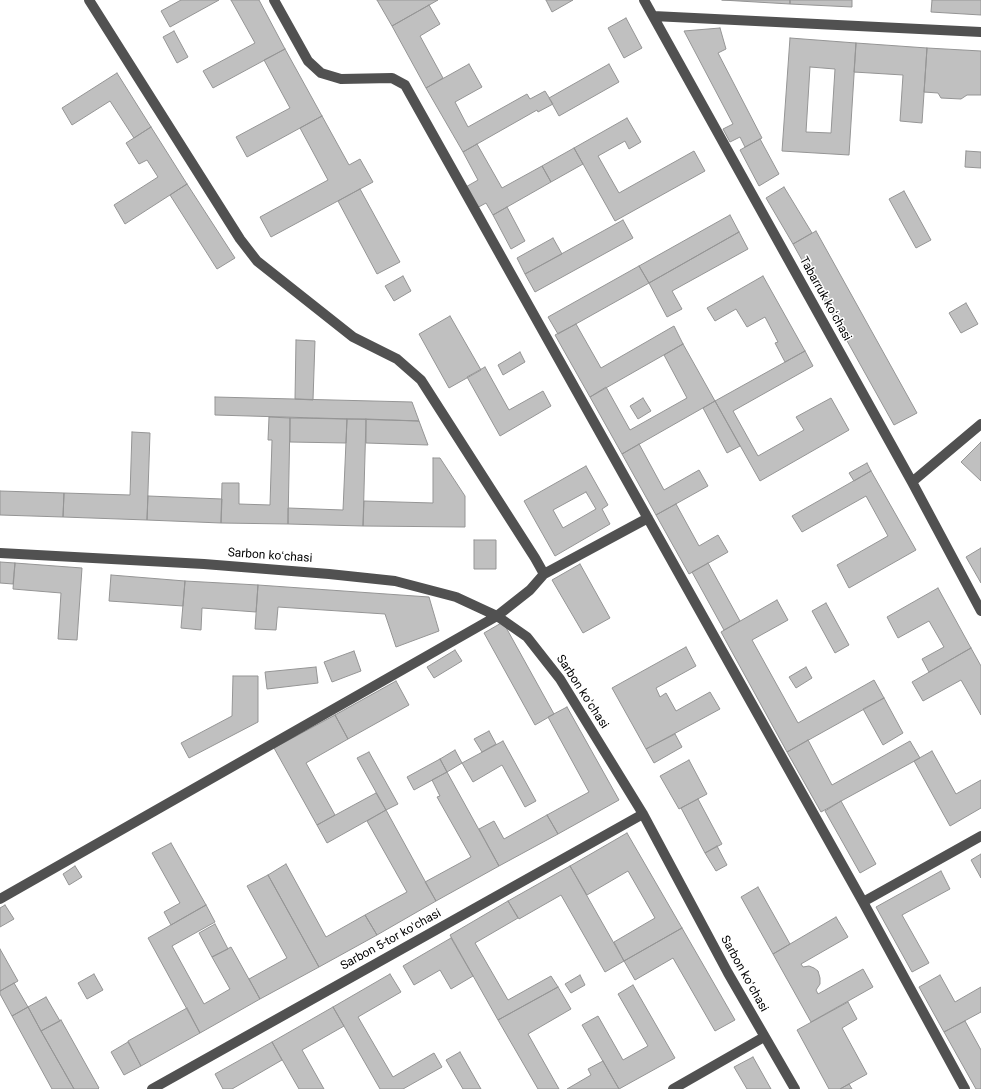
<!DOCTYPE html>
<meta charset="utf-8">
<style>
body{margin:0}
canvas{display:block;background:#fff}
</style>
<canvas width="981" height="1089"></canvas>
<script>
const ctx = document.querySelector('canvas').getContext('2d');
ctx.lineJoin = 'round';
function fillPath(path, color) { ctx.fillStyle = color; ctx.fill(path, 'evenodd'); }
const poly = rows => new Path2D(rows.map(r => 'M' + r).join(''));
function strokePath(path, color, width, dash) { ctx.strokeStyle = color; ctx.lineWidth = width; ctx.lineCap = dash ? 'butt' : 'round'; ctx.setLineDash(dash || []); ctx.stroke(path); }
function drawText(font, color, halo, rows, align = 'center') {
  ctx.font = font + ' Roboto,sans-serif'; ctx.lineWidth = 3; ctx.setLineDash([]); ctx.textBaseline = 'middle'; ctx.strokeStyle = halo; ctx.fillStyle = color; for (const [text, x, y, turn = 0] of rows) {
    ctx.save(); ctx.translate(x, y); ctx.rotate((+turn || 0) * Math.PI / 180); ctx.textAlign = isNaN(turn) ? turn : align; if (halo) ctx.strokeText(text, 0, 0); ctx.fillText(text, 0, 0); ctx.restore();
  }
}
const building = poly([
 [181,0,219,0,170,27,161,11,181,0],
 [231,0,259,0,285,49,213,88,203,71,255,43,231,0],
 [377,0,438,0,392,26,377,0],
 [546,0,573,0,552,12,546,0],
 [722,0,790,0,790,4,722,0],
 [790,0,852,0,852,7,790,4,790,0],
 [932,0,981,0,981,15,931,12,932,0],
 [429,5,440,24,420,36,443,78,426,88,392,26,429,5],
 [626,18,642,48,624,58,608,28,626,18],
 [720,28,726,49,718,53,762,138,745,147,740,137,730,142,723,129,733,124,684,31,720,28],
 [174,31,188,57,177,63,163,37,174,31],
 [790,38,856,43,849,155,782,151,790,38],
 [810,67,835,69,831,133,806,132,810,67],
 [856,43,927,48,922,123,900,121,903,75,854,72,856,43],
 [927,48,981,51,981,95,967,95,961,99,941,98,938,93,924,92,927,48],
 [285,49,322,116,247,157,236,137,290,108,264,60,285,49],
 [469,64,482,87,455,102,468,127,527,94,530,99,545,91,553,104,538,112,537,110,463,152,426,88,469,64],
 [609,64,619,82,559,116,549,98,609,64],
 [117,73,151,127,134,138,110,101,72,125,62,108,117,73],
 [322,116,349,165,360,159,373,182,271,237,260,217,328,180,300,128,322,116],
 [627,118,641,142,629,149,625,141,598,156,619,193,694,151,705,171,615,221,574,148,627,118],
 [151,127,187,184,125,224,114,205,158,177,147,160,139,164,126,143,151,127],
 [760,139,779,174,759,186,740,150,760,139],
 [477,144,502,188,542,166,551,182,493,215,486,203,475,209,464,188,478,180,463,152,477,144],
 [574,148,583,164,551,182,542,166,574,148],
 [966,151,981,152,981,168,965,167,966,151],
 [187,184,235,258,217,269,170,195,187,184],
 [784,187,812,233,793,244,766,198,784,187],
 [360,189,400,262,377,274,338,201,360,189],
 [904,191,931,240,916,248,889,199,904,191],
 [507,207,525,241,511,249,493,215,507,207],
 [730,215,739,232,649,283,639,266,730,215],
 [623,220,633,238,535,292,525,274,623,220],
 [816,231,917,413,894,425,793,244,816,231],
 [739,232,748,249,672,291,682,309,667,317,649,283,739,232],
 [553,238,562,254,525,274,517,258,553,238],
 [639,266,649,283,558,334,548,317,639,266],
 [403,276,411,291,394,301,385,286,403,276],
 [763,276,805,351,785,362,775,343,778,342,765,317,747,327,736,309,715,321,707,308,763,276],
 [966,303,978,324,961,333,949,313,966,303],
 [450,316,481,370,449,388,419,334,450,316],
 [576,324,601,368,674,326,683,344,590,397,555,335,576,324],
 [296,340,315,341,313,400,295,399,296,340],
 [683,344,715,401,622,454,590,397,606,387,630,430,687,398,664,355,683,344],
 [805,351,813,366,733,411,758,456,804,430,796,417,831,398,849,430,760,481,715,401,805,351],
 [520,352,525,362,503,375,498,365,520,352],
 [485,367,509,410,543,391,551,406,500,436,467,377,485,367],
 [215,397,412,402,419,421,215,415,215,397],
 [643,398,651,411,638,419,630,406,643,398],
 [715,401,740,446,727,453,703,408,715,401],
 [269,417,290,418,288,524,221,523,222,483,239,483,239,504,270,505,272,440,268,440,269,417],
 [290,418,347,419,346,443,290,442,290,418],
 [347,419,366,419,363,526,288,524,288,508,343,510,347,419],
 [366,419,419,421,428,445,366,443,366,419],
 [132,432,150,433,147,520,63,517,64,493,130,495,132,432],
 [981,442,981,481,961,462,981,442],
 [639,444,664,490,699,470,708,486,656,515,622,454,639,444],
 [433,458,440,458,465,496,465,527,363,526,364,501,433,503,433,458],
 [867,463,871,471,854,481,849,473,867,463],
 [586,466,608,505,602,509,610,524,555,556,524,501,586,466],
 [586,492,596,509,563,528,553,510,586,492],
 [871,471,916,550,849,588,837,565,888,536,866,496,802,532,792,516,871,471],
 [0,491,64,493,63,517,0,515,0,491],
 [148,496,222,499,221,523,147,520,148,496],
 [676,504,699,546,718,535,728,552,689,574,656,515,676,504],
 [474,540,496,540,496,569,474,569,474,540],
 [981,548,981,583,966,557,981,548],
 [0,562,15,563,13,584,0,583,0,562],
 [15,563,82,568,77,640,58,639,61,593,13,589,15,563],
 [708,563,740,621,724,630,692,572,708,563],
 [580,564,610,618,583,633,552,580,580,564],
 [111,575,185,581,183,606,109,601,111,575],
 [185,581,258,585,256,612,202,608,201,630,181,628,185,581],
 [258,585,429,597,439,631,396,647,385,614,278,607,276,630,255,629,258,585],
 [938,588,971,648,929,672,922,659,944,647,929,621,898,638,887,617,938,588],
 [777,600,788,620,752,640,798,723,874,680,884,698,787,752,721,632,777,600],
 [826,603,849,645,835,653,812,611,826,603],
 [503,622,554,714,535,725,484,633,503,622],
 [686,647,696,666,656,688,660,697,666,693,676,711,710,692,720,709,646,749,612,688,686,647],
 [971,648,981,666,981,715,961,680,923,701,912,682,971,648],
 [455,650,462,661,434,678,427,667,455,650],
 [354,651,361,671,332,682,324,662,354,651],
 [316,667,318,683,267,689,265,672,316,667],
 [806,667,812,678,796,688,789,677,806,667],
 [233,676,258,676,258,722,189,758,181,743,232,716,233,676],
 [396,681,409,705,348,739,335,715,396,681],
 [884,698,903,733,883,745,863,709,884,698],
 [567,707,619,800,558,834,547,815,589,792,548,717,567,707],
 [335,715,348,739,306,763,335,815,317,825,274,748,335,715],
 [489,731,496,744,482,752,474,739,489,731],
 [675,734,682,747,654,763,646,749,675,734],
 [808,740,832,785,910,741,920,758,821,812,787,752,808,740],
 [503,741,536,801,525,807,502,765,473,782,462,763,503,741],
 [455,750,462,763,447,772,440,759,455,750],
 [932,751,956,794,981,780,981,808,950,826,914,761,932,751],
 [369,752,398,804,386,810,357,758,369,752],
 [440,759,447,772,414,790,407,777,440,759],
 [689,760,707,794,679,809,660,776,689,760],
 [447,772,499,866,436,901,425,882,471,857,437,797,440,796,432,780,447,772],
 [376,793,386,810,327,843,317,825,376,793],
 [698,799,722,844,705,853,681,808,698,799],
 [841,801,876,864,860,873,825,811,841,801],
 [386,810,436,901,377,935,365,915,407,892,367,821,386,810],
 [547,815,558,834,499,866,479,829,494,821,504,839,547,815],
 [627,833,682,928,624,961,614,942,655,918,628,871,587,895,570,866,627,833],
 [171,843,206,905,171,925,164,912,180,903,152,853,171,843],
 [717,846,727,865,716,871,705,853,717,846],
 [981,854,981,878,971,860,981,854],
 [286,864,326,937,365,915,377,935,319,967,268,875,286,864],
 [75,866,82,877,69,885,63,874,75,866],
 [570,866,624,961,605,972,561,895,519,919,508,901,570,866],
 [941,871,950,889,902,915,929,963,912,972,876,907,941,871],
 [268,875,319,967,260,999,249,979,287,958,247,886,268,875],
 [758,887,790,944,773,954,741,897,758,887],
 [508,901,518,918,475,943,508,1000,551,976,558,987,498,1020,450,935,508,901],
 [5,905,14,919,0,927,0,908,5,905],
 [206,905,215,922,172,946,204,1004,230,989,212,957,231,947,260,999,200,1033,148,938,206,905],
 [836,917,848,937,801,964,803,967,809,966,814,968,818,971,820,978,820,984,816,990,818,994,863,969,873,987,811,1022,773,954,836,917],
 [215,924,228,949,212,957,199,933,215,924],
 [682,928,735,1020,715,1031,673,958,635,980,624,961,682,928],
 [451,938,473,976,451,989,440,970,414,985,403,966,451,938],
 [0,949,18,981,0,991,0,949],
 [94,974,103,990,87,999,78,983,94,974],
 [390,974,401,992,358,1017,393,1077,434,1053,442,1067,403,1089,380,1089,333,1007,390,974],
 [580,975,585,985,571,993,565,984,580,975],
 [940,975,955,1002,981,987,981,1012,944,1032,919,987,940,975],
 [14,983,28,1007,12,1016,0,994,0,991,14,983],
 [633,985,675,1058,619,1089,582,1025,598,1016,623,1060,648,1046,618,994,633,985],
 [558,987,571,1009,528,1034,559,1089,538,1089,498,1020,558,987],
 [46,997,60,1021,41,1031,28,1007,46,997],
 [848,1002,857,1019,842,1028,867,1074,840,1089,829,1089,797,1030,848,1002],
 [28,1007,41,1031,74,1089,52,1089,12,1016,28,1007],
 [333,1007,344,1026,302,1050,324,1089,299,1089,272,1042,333,1007],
 [187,1008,200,1033,141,1066,128,1041,187,1008],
 [61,1020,99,1088,98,1089,74,1089,41,1031,61,1020],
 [965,1021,981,1050,981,1089,976,1089,944,1032,965,1021],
 [128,1042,141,1066,124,1075,111,1052,128,1042],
 [272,1042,282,1060,232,1089,223,1089,215,1074,272,1042],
 [460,1052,481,1089,463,1089,446,1060,460,1052],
 [753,1057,771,1089,747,1089,734,1067,753,1057],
 [603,1061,619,1089,567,1089,591,1075,588,1069,603,1061],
 [849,1084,852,1089,840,1089,849,1084]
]);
const minor = poly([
 [274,0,308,61,321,73,341,79,392,78,405,85,863,902,965,1089],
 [644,0,912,482,981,611],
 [653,16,981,32],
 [912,482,981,424],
 [0,553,204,564,329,574,395,581,456,597,497,616,527,637,560,679,643,814,728,973,795,1089],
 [544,574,648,518],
 [0,899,497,616,530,590,544,574,535,558,421,380,397,359,353,337,257,261,240,239,89,0],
 [863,902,981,836],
 [152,1089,643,814],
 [673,1089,764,1037]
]);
const streetNames = [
 ["Tabarruk koʻchasi",825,299,61],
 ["Sarbon koʻchasi",270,556,4],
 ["Sarbon koʻchasi",582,692,57],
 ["Sarbon 5-tor koʻchasi",391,940,-29],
 ["Sarbon koʻchasi",744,974,61]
];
fillPath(building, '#c0c0c0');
strokePath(building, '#959595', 1);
strokePath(minor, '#515151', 10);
drawText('12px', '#000', '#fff', streetNames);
</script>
